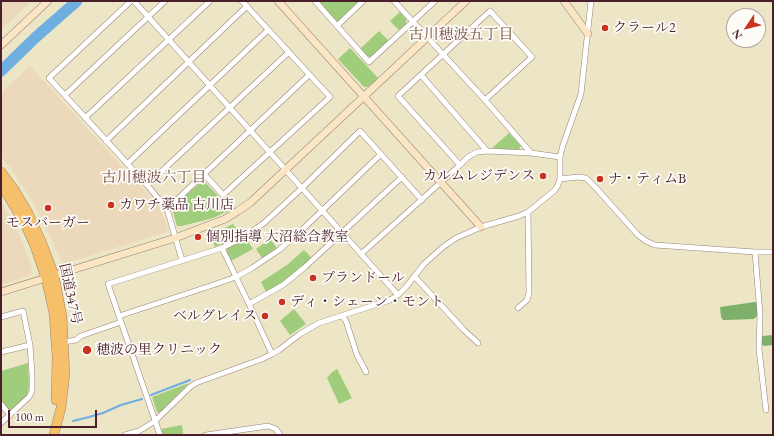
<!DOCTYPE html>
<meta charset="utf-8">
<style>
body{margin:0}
#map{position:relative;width:774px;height:436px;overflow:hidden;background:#ece5c6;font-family:"EB Garamond",serif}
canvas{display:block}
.frame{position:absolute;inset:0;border:2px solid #4a1f2b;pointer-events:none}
.north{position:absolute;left:726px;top:8px;width:40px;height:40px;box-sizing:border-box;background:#fdfcf7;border:1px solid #b5a4a5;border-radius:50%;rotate:235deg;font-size:11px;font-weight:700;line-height:16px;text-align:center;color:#4a1f2b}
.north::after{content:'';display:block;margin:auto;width:14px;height:18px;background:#c8321e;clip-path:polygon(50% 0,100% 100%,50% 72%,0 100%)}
.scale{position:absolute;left:8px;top:410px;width:89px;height:18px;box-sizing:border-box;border:2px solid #4a1f2b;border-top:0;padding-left:5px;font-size:12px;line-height:14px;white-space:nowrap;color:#4a1f2b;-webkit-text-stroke:3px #fdfcf7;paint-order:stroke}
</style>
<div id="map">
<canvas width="774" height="436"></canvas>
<div class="frame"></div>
<div class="north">N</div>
<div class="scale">100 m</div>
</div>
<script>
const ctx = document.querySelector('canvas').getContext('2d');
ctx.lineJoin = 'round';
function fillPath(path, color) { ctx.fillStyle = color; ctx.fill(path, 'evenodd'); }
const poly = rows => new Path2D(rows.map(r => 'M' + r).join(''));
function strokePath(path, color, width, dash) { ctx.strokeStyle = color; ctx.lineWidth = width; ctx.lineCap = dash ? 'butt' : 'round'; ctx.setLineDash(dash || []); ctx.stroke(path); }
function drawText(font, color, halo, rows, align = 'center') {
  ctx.font = font + ' "EB Garamond","Noto Serif JP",serif'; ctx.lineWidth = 3.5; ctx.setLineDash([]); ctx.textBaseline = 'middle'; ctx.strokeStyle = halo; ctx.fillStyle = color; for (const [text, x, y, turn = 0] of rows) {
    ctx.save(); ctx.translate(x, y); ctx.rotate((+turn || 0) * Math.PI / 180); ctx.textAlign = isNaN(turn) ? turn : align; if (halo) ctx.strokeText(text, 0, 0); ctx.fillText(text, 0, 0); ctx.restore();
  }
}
const built = poly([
 [1,1,32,1,1,30],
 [30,66,160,208,169,231,63,264,35,205,10,167,1,156,1,93],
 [1,201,21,239,32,268,31,275,1,285]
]);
const green = poly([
 [319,1,359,1,337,22],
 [400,12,406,19,406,24,399,30,390,21],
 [379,31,389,41,371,57,367,56,360,49],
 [350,48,378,78,368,87,364,87,338,59],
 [509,133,521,146,518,151,492,148],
 [203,180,222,200,221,203,228,211,213,218,182,226,177,226,172,208],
 [233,224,241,235,215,247,210,235],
 [246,238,253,249,231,261,226,252,228,247],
 [270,239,277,248,262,258,256,249],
 [304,250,312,258,284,281,266,292,261,282,287,265],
 [294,309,306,324,290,335,280,321],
 [28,363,29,384,28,395,14,410,8,410,1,402,1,371],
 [337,369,352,398,339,404,327,378,332,372],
 [189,383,175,397,160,413,157,412,152,397],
 [182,425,183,435,163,435,161,429]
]);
const forest = poly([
 [755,302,757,302,758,315,754,319,726,320,723,320,721,317,720,307],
 [773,335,773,345,763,346,761,342,762,336]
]);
const stream = poly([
 [336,1,342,1],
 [151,395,190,380],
 [73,421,89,417,103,413,121,405,142,399]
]);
const river = poly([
 [1,71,36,37,77,1]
]);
const street = poly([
 [131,1,49,78,147,185,167,209,182,260],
 [134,1,398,295],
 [315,1,369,62,435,1],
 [394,1,485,100,531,153],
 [337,26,363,1],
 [421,75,487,151],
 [65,95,165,1],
 [85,118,210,1],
 [106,141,247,6],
 [127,164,268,30],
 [460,165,398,96,490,11,532,57,485,100],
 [204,174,223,195,330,97,242,1],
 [560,179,578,177,586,178,596,188,638,235,646,241,655,245,755,252,773,252],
 [147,185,289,52],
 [167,209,309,75],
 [222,248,249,304,272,354],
 [755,252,760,314,759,349,766,410],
 [361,254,460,165,468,157,477,152,487,151,531,153,560,157],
 [414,276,464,330,478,343],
 [249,304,283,285,305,267,402,177],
 [518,308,527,300,529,293,528,212],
 [119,316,213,285,236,277,252,268,279,250,303,229,381,154],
 [342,316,346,321,357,355,366,372],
 [1,317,23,311,30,345,32,374,32,391,29,397,1,423],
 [64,342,76,340,81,336,121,322],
 [1,352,30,345],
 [1,404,10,415],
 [125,435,139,431,155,421,190,387,196,383,262,359,272,354,279,350,300,334,319,323,390,300,398,295,406,287,424,264,443,247,456,238,481,227,519,216,528,212,538,204,555,190,558,185,560,179,560,157,563,145,581,94,591,1],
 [160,435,108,284,222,248,238,240,250,233,264,223,302,188,360,131,422,200],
 [206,435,268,426,276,429,280,435]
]);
const secondary = poly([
 [278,1,481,227],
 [564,1,588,34],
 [1,45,48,1],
 [1,292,175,238,225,219,238,211,251,202,466,1]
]);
const highway = poly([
 [1,172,15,191,28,213,41,241,54,275,62,317,65,374,61,408,54,434],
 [1,184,25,224,35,246,46,278,54,314,57,357,56,400]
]);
const markers = [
 [605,28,4,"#c8321e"],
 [543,176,4,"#c8321e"],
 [600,179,4,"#c8321e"],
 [111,205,4,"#c8321e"],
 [48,208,4,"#c8321e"],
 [198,237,4,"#c8321e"],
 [313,278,4,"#c8321e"],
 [282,302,4,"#c8321e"],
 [265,316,4,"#c8321e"],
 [87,350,5,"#c8321e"]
];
const poiNames = [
 ["クラール2",613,28],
 ["カルムレジデンス",535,176,"right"],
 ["ナ・ティムB",608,179],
 ["カワチ薬品 古川店",119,205],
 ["モスバーガー",48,223,"center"],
 ["個別指導 大沼総合教室",206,237],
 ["プランドール",321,278],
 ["ディ・シェーン・モント",290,302],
 ["ベルグレイス",257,316,"right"],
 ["穂波の里クリニック",96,350]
];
const streetNames = [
 ["国道347号",70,294,78]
];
const neighbourhoodNames = [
 ["古川穂波五丁目",461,35],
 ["古川穂波六丁目",154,178]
];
fillPath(built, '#ecd8ba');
fillPath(green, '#9fcd7b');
fillPath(forest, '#7fb06b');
strokePath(stream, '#6eaee1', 2);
strokePath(river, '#6eaee1', 11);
strokePath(street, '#9b8278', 6);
strokePath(secondary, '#9b8278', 8);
strokePath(highway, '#9b8278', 10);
strokePath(street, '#fff', 5);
strokePath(secondary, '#fbe6c4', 7);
strokePath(highway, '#f6c06b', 9);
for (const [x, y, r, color] of markers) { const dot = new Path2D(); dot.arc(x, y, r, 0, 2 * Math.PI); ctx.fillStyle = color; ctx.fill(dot); strokePath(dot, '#fdfcf7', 1.5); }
drawText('14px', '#4a1f2b', '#fdfcf7', poiNames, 'left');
drawText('14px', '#4a1f2b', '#fdfcf7', streetNames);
drawText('15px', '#744b42', '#fdfcf7', neighbourhoodNames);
</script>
